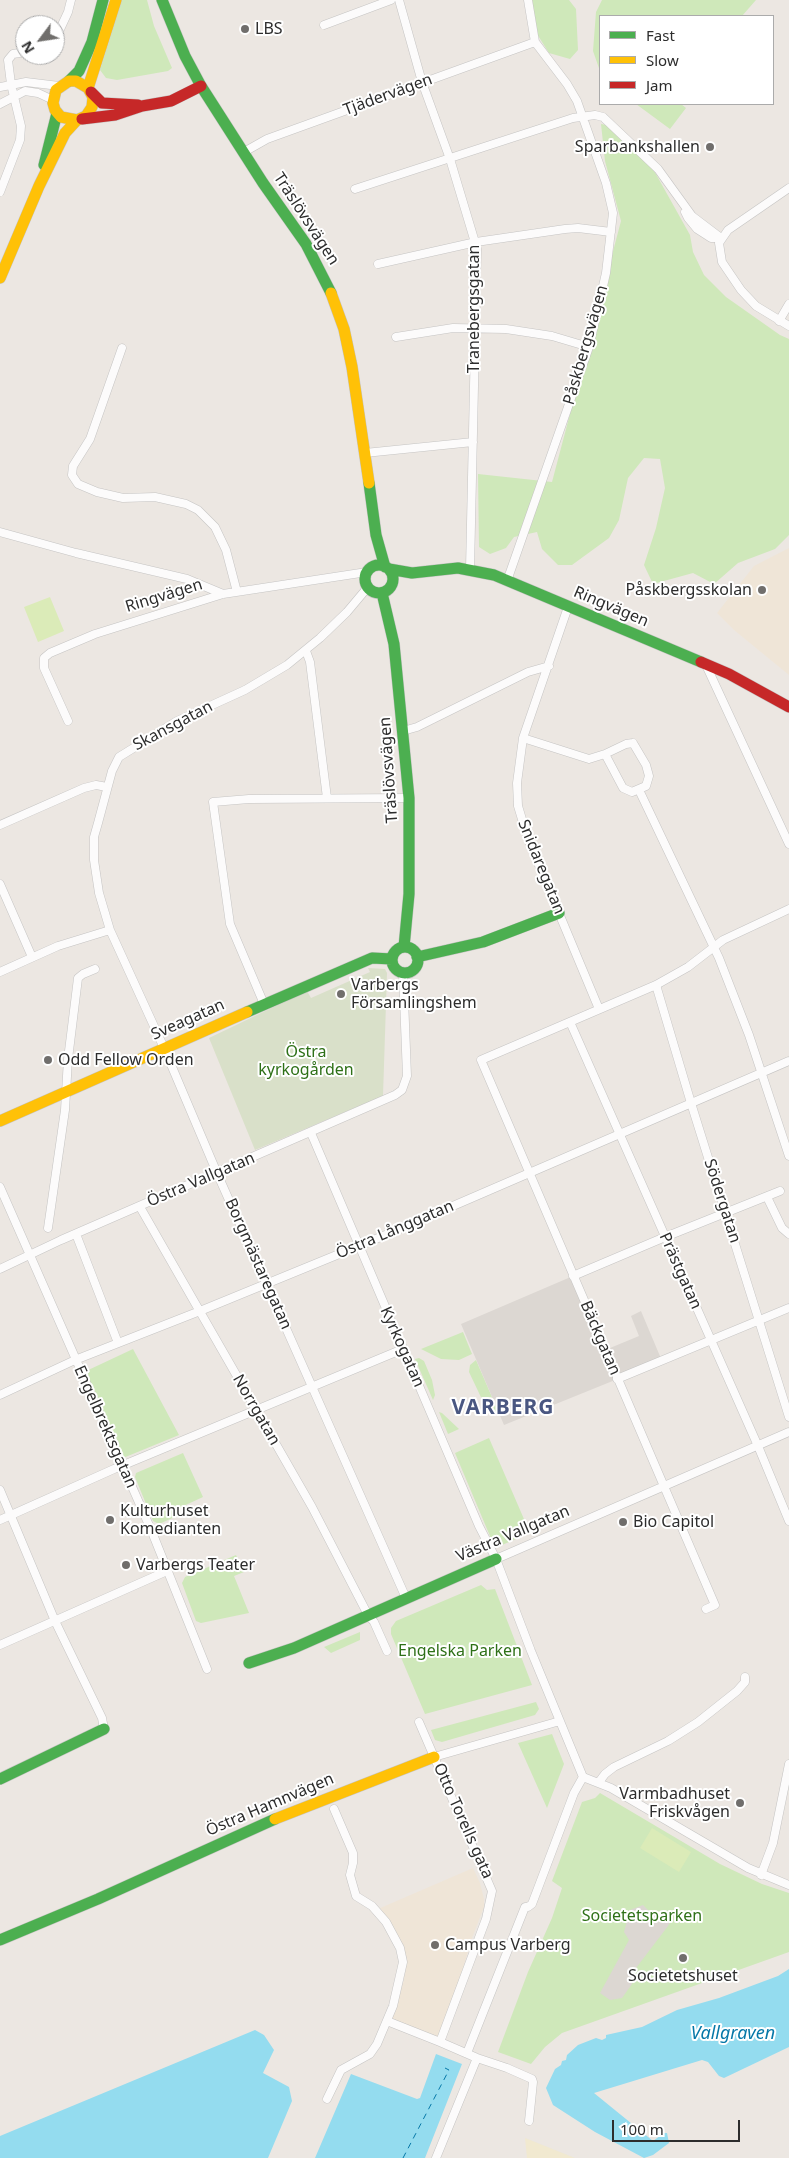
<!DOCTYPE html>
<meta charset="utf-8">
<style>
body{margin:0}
#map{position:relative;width:789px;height:2158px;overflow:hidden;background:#ece7e2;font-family:"Noto Sans",sans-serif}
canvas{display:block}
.legend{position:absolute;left:599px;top:15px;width:175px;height:90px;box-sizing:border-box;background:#fff;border:1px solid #ababab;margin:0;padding:6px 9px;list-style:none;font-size:15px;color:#2d2d2d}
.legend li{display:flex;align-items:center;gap:10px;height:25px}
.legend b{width:25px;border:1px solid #ababab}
.north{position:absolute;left:15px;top:15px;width:50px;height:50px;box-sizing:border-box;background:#fff;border:1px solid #ababab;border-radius:50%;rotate:239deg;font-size:14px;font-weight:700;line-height:20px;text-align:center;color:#2d2d2d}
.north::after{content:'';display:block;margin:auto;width:18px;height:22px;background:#706e6c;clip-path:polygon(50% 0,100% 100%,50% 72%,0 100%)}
.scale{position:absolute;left:612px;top:2120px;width:128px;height:22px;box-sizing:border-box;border:2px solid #2d2d2d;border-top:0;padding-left:6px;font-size:15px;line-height:18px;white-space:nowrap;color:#2d2d2d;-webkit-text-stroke:4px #fff;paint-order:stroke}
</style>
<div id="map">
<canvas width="789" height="2158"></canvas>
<ul class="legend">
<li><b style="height:6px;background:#4caf50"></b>Fast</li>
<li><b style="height:6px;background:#ffc107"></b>Slow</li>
<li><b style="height:6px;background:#c62828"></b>Jam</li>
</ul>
<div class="north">N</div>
<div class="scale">100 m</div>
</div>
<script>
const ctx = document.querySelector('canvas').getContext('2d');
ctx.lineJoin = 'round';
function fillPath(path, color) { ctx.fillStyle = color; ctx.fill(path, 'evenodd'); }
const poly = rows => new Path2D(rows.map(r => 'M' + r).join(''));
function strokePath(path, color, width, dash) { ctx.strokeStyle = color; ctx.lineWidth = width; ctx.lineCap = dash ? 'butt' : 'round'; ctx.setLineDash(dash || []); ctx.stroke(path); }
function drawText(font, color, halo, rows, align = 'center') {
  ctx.font = font + ' "Noto Sans",sans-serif'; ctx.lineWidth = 4; ctx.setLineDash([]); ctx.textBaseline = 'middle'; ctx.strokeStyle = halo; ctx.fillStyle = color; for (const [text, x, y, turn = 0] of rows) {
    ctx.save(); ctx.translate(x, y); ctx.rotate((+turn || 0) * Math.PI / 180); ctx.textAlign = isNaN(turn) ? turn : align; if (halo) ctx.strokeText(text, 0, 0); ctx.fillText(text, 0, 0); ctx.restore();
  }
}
const education = poly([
 [789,548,789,675,734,630,717,613,754,566],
 [473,1868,480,1883,484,1899,484,1907,472,1938,456,1992,438,2038,391,2020,404,1980,405,1965,378,1909]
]);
const green = poly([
 [122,0,147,0,154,26,172,68,168,71,117,80,106,78,100,70],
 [531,0,569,0,576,9,578,50,570,59,549,53,537,34],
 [602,0,756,0,742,16,600,16,600,71,593,51,596,12],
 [636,104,681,104,686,108,670,129],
 [601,124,606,125,652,167,690,235,693,252,704,275,726,297,780,335,789,339,789,535,775,549,738,563,714,584,693,573,653,584,644,565,656,528,665,488,660,459,644,458,628,478,619,520,609,538,572,565,558,565,542,549,537,532,514,537,506,548,490,554,479,547,478,474,552,482,621,221,605,161],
 [463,1332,472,1354,459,1360,441,1359,421,1349],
 [133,1349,179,1435,123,1458,84,1372],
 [419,1358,424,1361,432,1380,435,1395,433,1400,415,1359],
 [476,1360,498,1411,492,1414,488,1412,469,1372,470,1365],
 [439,1412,442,1413,459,1429,448,1434],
 [489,1438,530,1533,495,1548,455,1453],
 [183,1453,203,1497,177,1509,177,1516,159,1524,153,1521,135,1477,136,1473],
 [236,1555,244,1572,234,1576,249,1613,201,1623,196,1621,182,1583,185,1577],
 [481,1585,487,1590,495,1589,532,1685,425,1714,391,1634,391,1628,396,1621],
 [360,1632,360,1640,331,1653,324,1647],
 [536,1702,539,1709,535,1715,442,1742,435,1740,431,1730],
 [552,1734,564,1764,547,1808,518,1743],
 [600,1793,720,1864,762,1884,789,1893,789,1952,562,2033,545,2047,531,2064,498,2052,528,1972,552,1918,562,1888,552,1881,582,1802,595,1798]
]);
const sand = poly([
 [525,2138,575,2158,527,2158]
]);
const cemetery = poly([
 [368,968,385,969,387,973,383,1096,255,1150,209,1038,307,991,311,998,370,972]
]);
const pitch = poly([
 [50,597,64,631,38,642,24,607],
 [652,1828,691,1852,679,1872,640,1848]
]);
const plaza = poly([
 [573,1276,613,1370,618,1368,610,1348,639,1336,631,1316,641,1311,662,1361,504,1425,461,1324],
 [643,1905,651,1913,660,1915,672,1913,673,1917,668,1926,633,1972,632,1984,622,1998,610,2000,600,1993,629,1940,624,1932,630,1910]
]);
const water = poly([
 [789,1969,789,2047,724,2078,719,2076,708,2062,702,2060,594,2093,653,2141,664,2133,667,2133,669,2143,653,2155,644,2158,595,2132,553,2105,546,2088,555,2069,561,2065,562,2061,566,2060,567,2055,578,2045,596,2038,602,2040,606,2038,606,2035,642,2027,677,2010,719,1998,778,1976],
 [255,2030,264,2035,274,2050,263,2073,289,2087,292,2101,268,2158,0,2158,0,2136],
 [436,2054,462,2064,425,2158,315,2158,351,2074,417,2099,420,2098]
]);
const ferry = poly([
 [403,2158,449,2070,445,2068]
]);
const street = poly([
 [399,0,422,82,450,159,477,249,470,569],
 [324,25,391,0],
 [55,40,68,12,71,0],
 [0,87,26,82,59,86],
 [0,104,25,91,38,93,53,100],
 [244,152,267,139,535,42],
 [789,188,728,230,719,243,722,262,741,290,756,306,789,326],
 [355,189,573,118,595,115,603,117,658,169,692,216,721,238],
 [0,192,20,140,21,126,11,84,8,60,13,54,25,52],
 [685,212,688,218,697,229,711,238,721,238],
 [378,264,476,242,565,229,578,228,611,232],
 [779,321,789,304],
 [396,337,453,328,506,329,552,336,589,347],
 [122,348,90,439,73,466,72,475,78,484,97,492,123,498,155,497,186,504,198,510,215,527,226,550,237,592],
 [365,453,473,442],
 [0,532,76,553,187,579,223,594],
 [507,581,589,347,606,273,613,213,606,183,577,101,567,84,535,42,528,0],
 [368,587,347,612,320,638,287,665,245,690,177,721,119,757,112,771,98,823,94,837,94,860,99,893,110,930,164,1048,217,1173,406,1598],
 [568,607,523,738,517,783,518,806,528,839,599,1009],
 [306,651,310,662,327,798],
 [706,665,789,844],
 [68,721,44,668,44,658,50,653,95,634,223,594,367,572],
 [403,731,417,727,528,672,549,666],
 [523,738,589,759,605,754],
 [633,743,646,765,649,776,646,786,632,792,623,788,605,754,626,744,633,743],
 [639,790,719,958,749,1035,789,1156],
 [0,825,84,788,96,785,107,787],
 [0,884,32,957],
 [0,972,58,946,110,930],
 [656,985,691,1103,789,1417],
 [264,1004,230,924,213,802,249,799,409,798],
 [570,1022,758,1446,789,1521],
 [311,1133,479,1526,496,1559,531,1651,583,1777],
 [0,1187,152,1532,207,1669],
 [767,1197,782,1228,789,1234],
 [140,1207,312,1507,368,1615,374,1622,387,1651],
 [48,1228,65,1110,68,1059,78,978,83,974,95,969],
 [76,1234,118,1343],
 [0,1269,61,1240,395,1095,402,1090,407,1076,403,973],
 [573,1276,665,1237,780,1191],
 [617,1379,789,1308],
 [0,1395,75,1360,200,1311,388,1234,789,1061],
 [0,1490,55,1621,102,1718,104,1729],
 [0,1520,114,1469,403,1349],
 [496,1559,789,1432],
 [706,1609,715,1605,481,1060,656,985,688,967,723,940,789,909],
 [0,1645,167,1571],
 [419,1722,492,1891,486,1919,440,2042,477,2058,507,2068,532,2079,533,2082,529,2121],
 [434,1757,560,1721],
 [583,1777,611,1788,748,1868,789,1885],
 [599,1782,605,1774,614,1767,668,1741,698,1722,737,1691,745,1682,745,1677],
 [761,1875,773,1843,789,1764],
 [387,2021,440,2042],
 [467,2053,525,1907,528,1907,532,1904,574,1793,583,1777],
 [327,2099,341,2070,370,2054,377,2044,393,2006,403,1962,400,1948,386,1922,372,1906,356,1896,350,1875,353,1863,353,1853,334,1809],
 [436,2158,477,2058]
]);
const fast = poly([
 [162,0,185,56,201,86,263,183,306,244,331,293],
 [69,81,79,71,92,42,103,0],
 [44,165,57,113],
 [369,483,376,535,385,567],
 '365 579a14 14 0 1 1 28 0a14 14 0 1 1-28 0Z',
 [389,569,412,573,458,568,494,575,701,662],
 [382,593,394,644,409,798,409,894,404,947],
 '392 960a13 13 0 1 1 26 0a13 13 0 1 1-26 0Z',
 [417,957,483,942,559,913],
 [247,1012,372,958,392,959],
 [249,1663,294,1648,496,1559],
 [0,1779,104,1729],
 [0,1940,98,1899,275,1819]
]);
const slow = poly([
 [88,88,116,0],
 [0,278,39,186,65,133,77,120,86,116,92,107,93,97,88,88,76,81,69,81,56,90,53,103,55,110,61,117,77,120],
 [331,293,344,329,352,367,369,483],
 [0,1121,247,1012],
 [275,1819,434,1757]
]);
const jam = poly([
 [91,92,102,103,138,105],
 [82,119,115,115,142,106,171,101,201,86],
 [701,662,729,674,789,707]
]);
const markers = [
 [245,29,5,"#706e6c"],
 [710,147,5,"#706e6c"],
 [762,590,5,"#706e6c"],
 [341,994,5,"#706e6c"],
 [48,1060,5,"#706e6c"],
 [110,1520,5,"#706e6c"],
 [623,1522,5,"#706e6c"],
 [126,1565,5,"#706e6c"],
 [740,1803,5,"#706e6c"],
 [435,1945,5,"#706e6c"],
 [683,1958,5,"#706e6c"]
];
const poiNames = [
 ["LBS",255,29],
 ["Sparbankshallen",700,147,"right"],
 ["Påskbergsskolan",752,590,"right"],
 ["Varbergs",351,985],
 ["Församlingshem",351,1003],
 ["Odd Fellow Orden",58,1060],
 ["Kulturhuset",120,1511],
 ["Komedianten",120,1529],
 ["Bio Capitol",633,1522],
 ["Varbergs Teater",136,1565],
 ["Varmbadhuset",730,1794,"right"],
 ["Friskvågen",730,1812,"right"],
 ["Campus Varberg",445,1945],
 ["Societetshuset",683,1976,"center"]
];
const streetNames = [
 ["Tjädervägen",388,95,-20],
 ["Träslövsvägen",306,219,57],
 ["Tranebergsgatan",474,309,-90],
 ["Påskbergsvägen",586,345,-74],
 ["Ringvägen",164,596,-17],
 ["Ringvägen",611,607,23],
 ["Skansgatan",173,726,-28],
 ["Träslövsvägen",389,770,-94],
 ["Snidaregatan",541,867,68],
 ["Sveagatan",188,1020,-24],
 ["Östra Vallgatan",201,1180,-23],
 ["Södergatan",722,1201,72],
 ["Östra Långgatan",395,1230,-23],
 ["Borgmästaregatan",258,1264,66],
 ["Prästgatan",680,1271,66],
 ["Bäckgatan",600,1338,67],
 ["Kyrkogatan",402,1347,66],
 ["Norrgatan",256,1410,60],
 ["Engelbrektsgatan",105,1427,66],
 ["Västra Vallgatan",513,1534,-23],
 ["Östra Hamnvägen",270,1805,-23],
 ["Otto Torells gata",463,1821,66]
];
const parkNames = [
 ["Östra",306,1052],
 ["kyrkogården",306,1070],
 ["Engelska Parken",460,1651],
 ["Societetsparken",642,1916]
];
const waterNames = [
 ["Vallgraven",733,2034]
];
const districtNames = [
 ["VARBERG",503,1408]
];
fillPath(education, '#efe5d7');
fillPath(green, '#cfe8ba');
fillPath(sand, '#f1e9d0');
fillPath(cemetery, '#d9e0c9');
fillPath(pitch, '#dbebb8');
fillPath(plaza, '#dcd7d2');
fillPath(water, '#94dcef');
strokePath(ferry, '#0678a8', 1, [6, 5]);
strokePath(street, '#c5c4c3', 9);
strokePath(fast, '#c5c4c3', 12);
strokePath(slow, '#c5c4c3', 12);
strokePath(jam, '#c5c4c3', 12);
strokePath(street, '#fcfbfb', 8);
strokePath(fast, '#4caf50', 11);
strokePath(slow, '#ffc107', 11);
strokePath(jam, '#c62828', 11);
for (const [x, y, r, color] of markers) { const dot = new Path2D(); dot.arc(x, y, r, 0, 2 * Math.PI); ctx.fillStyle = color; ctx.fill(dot); strokePath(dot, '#fff', 2); }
drawText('16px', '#2d2d2d', '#fff', poiNames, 'left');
drawText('16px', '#2d2d2d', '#fff', streetNames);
drawText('16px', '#2e7017', '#fff', parkNames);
drawText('italic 18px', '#0678a8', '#fff', waterNames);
ctx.letterSpacing = '1px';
drawText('bold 21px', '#4a5781', '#fff', districtNames);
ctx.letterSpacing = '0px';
</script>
